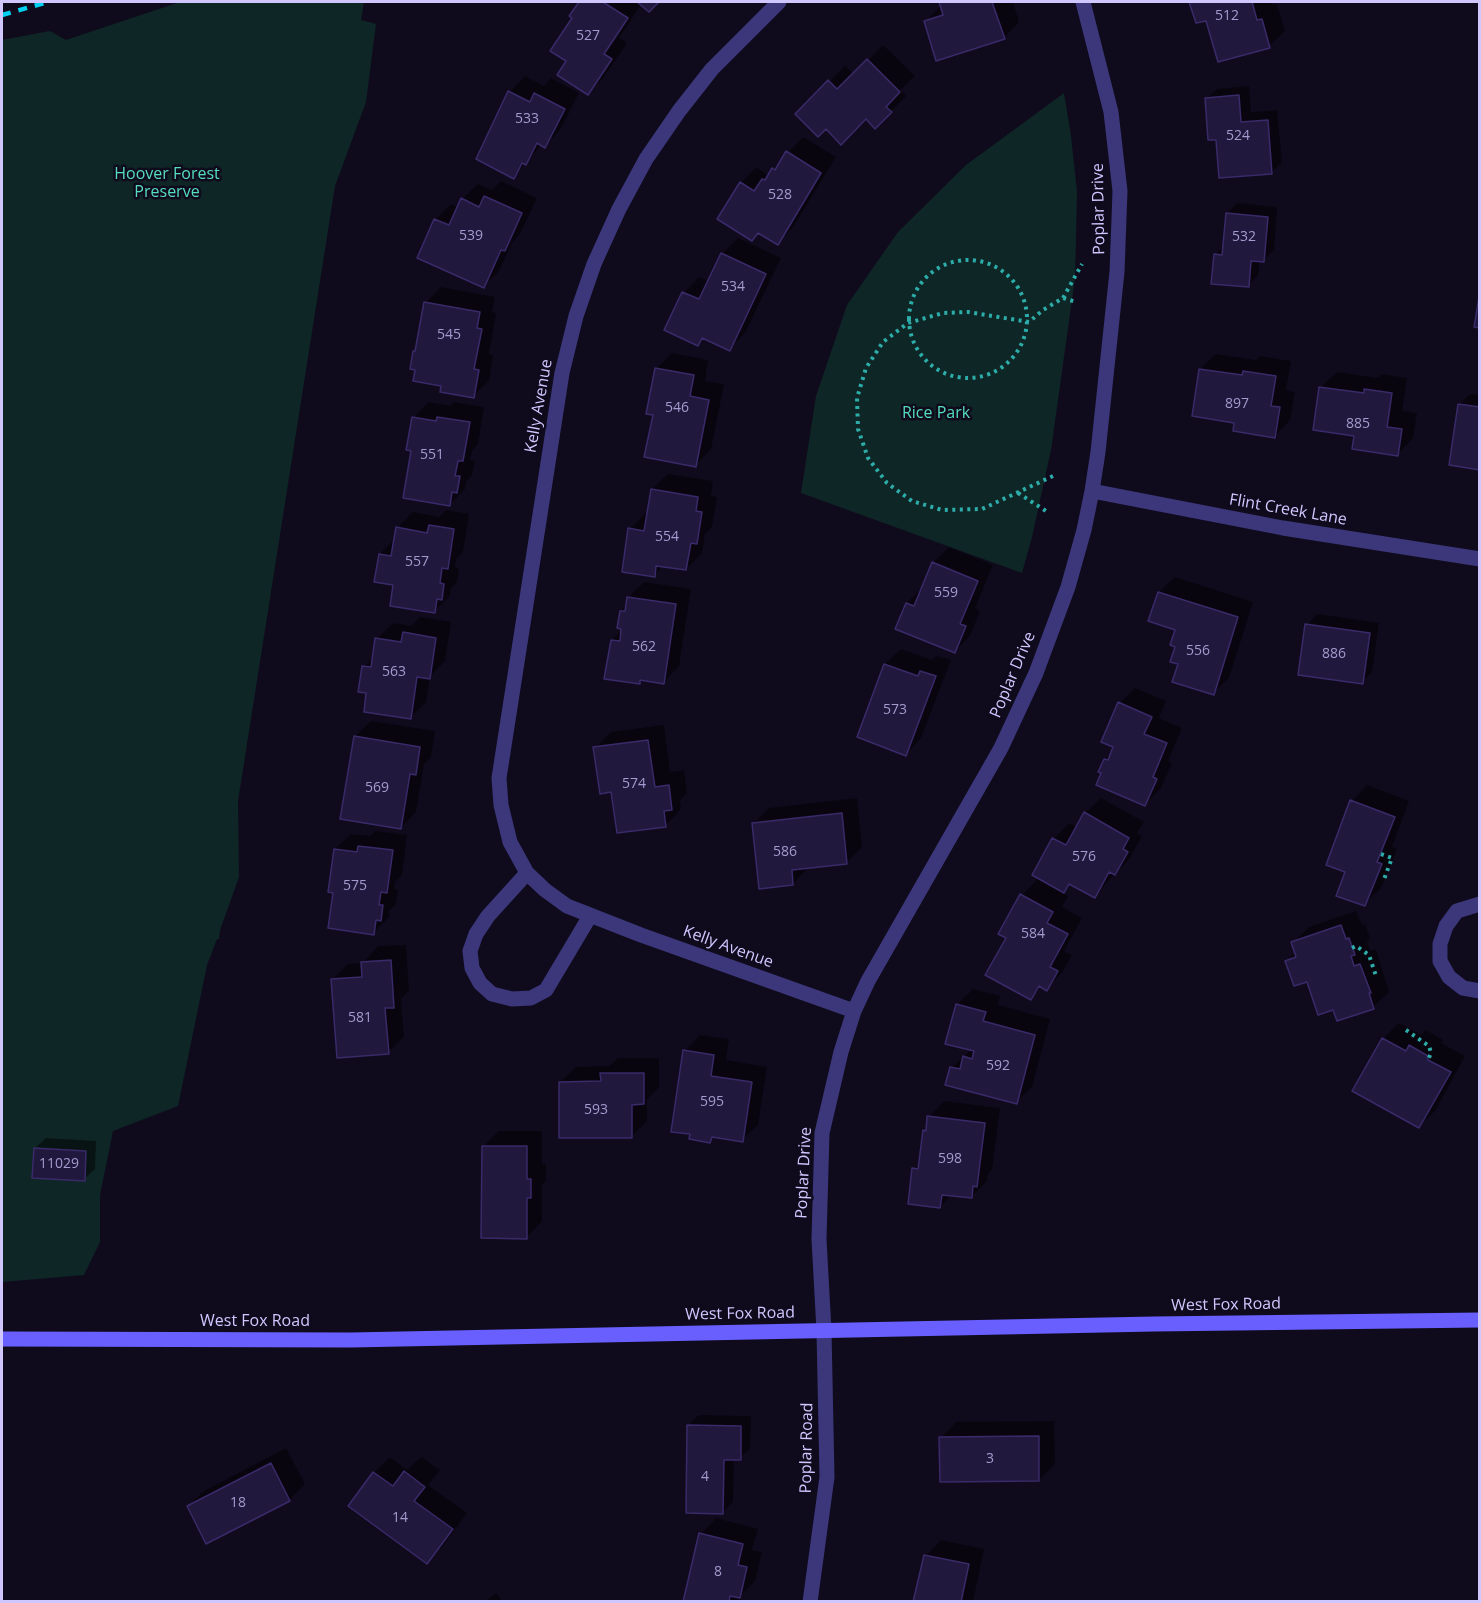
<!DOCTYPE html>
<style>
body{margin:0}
#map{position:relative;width:1481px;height:1603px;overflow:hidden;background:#0f0b1d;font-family:"Open Sans",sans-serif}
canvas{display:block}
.frame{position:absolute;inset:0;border:3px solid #d0c7ff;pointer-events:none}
</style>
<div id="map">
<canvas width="1481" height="1603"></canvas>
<div class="frame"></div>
</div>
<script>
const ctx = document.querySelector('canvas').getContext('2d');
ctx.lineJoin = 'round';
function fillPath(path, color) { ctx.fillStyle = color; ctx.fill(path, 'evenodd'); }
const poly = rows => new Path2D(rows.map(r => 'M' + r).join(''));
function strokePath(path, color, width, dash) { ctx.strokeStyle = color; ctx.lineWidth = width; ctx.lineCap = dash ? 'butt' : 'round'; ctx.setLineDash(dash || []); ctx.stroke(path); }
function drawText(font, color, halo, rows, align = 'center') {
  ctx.font = font + ' "Open Sans",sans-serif'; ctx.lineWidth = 5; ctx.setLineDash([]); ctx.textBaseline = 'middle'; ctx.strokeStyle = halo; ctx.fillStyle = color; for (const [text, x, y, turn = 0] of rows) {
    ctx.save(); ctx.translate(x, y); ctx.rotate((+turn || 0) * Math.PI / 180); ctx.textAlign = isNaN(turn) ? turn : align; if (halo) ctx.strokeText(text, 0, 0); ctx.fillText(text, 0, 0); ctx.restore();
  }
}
const green = poly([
 [180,2,364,2,361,20,376,24,366,102,335,186,238,801,239,877,220,930,219,939,217,939,207,965,178,1106,113,1131,100,1195,100,1242,84,1275,2,1282,2,40,50,31,66,40],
 [1064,93,1071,136,1077,192,1075,278,1051,450,1032,537,1022,573,801,493,816,396,847,305,898,232,966,165]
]);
const shadow = poly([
 [581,2,658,2,649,10,642,3,619,38,627,43,603,78,588,93,568,61,574,18,571,16],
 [940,2,1013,2,1019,22,1004,38,926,21,942,5],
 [1191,2,1272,2,1273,5,1277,4,1285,31,1269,46,1208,19,1197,22],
 [883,45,915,76,900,90,906,96,875,127,866,117,826,127,797,114,845,66,854,75],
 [525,76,544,86,551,78,579,93,560,130,545,146,542,144,513,177,478,158,510,92],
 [1249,86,1251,112,1277,110,1282,162,1271,173,1217,138,1206,99,1217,89],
 [803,137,836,157,793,227,778,243,759,232,752,239,741,183,756,167,768,175],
 [501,181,537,198,520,234,512,243,499,271,483,287,435,220,451,204,458,207,462,199,478,184,492,190],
 [1237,203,1277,207,1274,250,1263,260,1260,260,1258,275,1248,286,1215,255,1224,246,1227,213],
 [738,238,781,258,745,333,729,349,705,337,698,344,666,329,684,293,699,277,709,281,722,254],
 [441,287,495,297,492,312,496,313,489,354,493,355,489,381,473,396,443,385,417,349,426,303],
 [672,353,708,360,705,381,724,384,711,449,696,465,654,413,656,369],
 [1216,354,1256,360,1260,356,1291,361,1286,390,1295,392,1290,420,1275,436,1236,422,1200,369],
 [1337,372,1378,378,1382,374,1407,378,1402,411,1417,413,1413,438,1398,454,1356,435,1321,387],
 [1470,394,1480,395,1480,469,1460,404],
 [429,402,450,406,454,402,484,407,478,444,472,451,470,460,475,461,472,475,466,482,465,489,449,505,413,450,413,418],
 [668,474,713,481,711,496,717,497,712,527,705,534,702,553,686,569,664,565,654,575,630,529,646,513,648,514,652,489],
 [446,510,469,514,463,552,456,559,455,567,459,569,457,582,451,588,450,596,434,611,395,584,380,554,395,539,397,528,413,512,439,517],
 [949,547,993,565,975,608,980,611,970,636,955,651,907,603,923,587,933,563],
 [1175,577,1253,602,1229,678,1213,693,1180,664,1177,629,1159,592],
 [644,582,691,589,679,666,664,682,643,679,639,683,612,640,624,628,621,611,627,605,628,598],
 [1317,614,1379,623,1372,672,1362,682,1307,625],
 [420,617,451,622,445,661,430,676,426,702,410,718,368,692,364,667,374,656,377,639,393,623,411,626],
 [901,649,932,660,937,656,951,660,921,738,906,754,858,736,885,664],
 [1135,688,1166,701,1159,718,1182,728,1168,761,1172,763,1161,788,1145,804,1105,759,1113,752,1120,703],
 [371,721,435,731,431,757,424,764,416,812,401,828,355,736],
 [664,725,670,772,684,770,687,793,680,800,681,809,666,825,612,791,595,748,611,732],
 [1367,785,1409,801,1392,847,1397,848,1386,877,1380,889,1364,904,1347,871,1352,801],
 [857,798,862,847,846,863,808,868,793,884,754,823,769,808],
 [1101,798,1144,822,1137,833,1142,836,1130,858,1094,896,1071,883,1062,893,1068,896,1062,907,1082,918,1064,951,1072,955,1062,973,1046,989,1042,986,1031,998,1008,937,1022,895,1039,878,1034,875,1054,839,1069,823,1077,827,1085,813],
 [376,831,407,835,402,875,395,882,394,889,398,890,396,904,390,910,389,917,373,933,335,892,335,849,351,834,370,836],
 [1356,911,1362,925,1365,924,1370,938,1367,942,1370,951,1376,949,1389,992,1373,1007,1334,1008,1308,980,1287,961,1296,952,1293,943,1309,927],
 [406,945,409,990,401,999,404,1037,388,1052,332,980,348,964,363,963,378,946],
 [973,989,1000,996,998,1005,1050,1019,1032,1087,1016,1102,951,1068,972,1049,957,1005],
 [1399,1023,1421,1035,1426,1030,1443,1040,1441,1043,1465,1056,1435,1111,1419,1126,1383,1039],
 [700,1035,729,1039,726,1060,767,1067,758,1125,742,1140,715,1136,710,1141,685,1051],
 [618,1058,659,1058,659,1087,647,1099,647,1121,632,1136,560,1082,576,1067,610,1066],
 [944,1101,1000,1108,992,1169,988,1174,987,1181,971,1197,952,1194,940,1207,914,1169,921,1162,924,1131,927,1128,929,1117],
 [499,1131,542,1131,542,1164,546,1164,546,1181,542,1184,542,1221,527,1237,483,1147],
 [46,1138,96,1141,95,1169,84,1179,35,1148],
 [699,1415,751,1416,750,1448,740,1458,734,1458,733,1502,723,1512,688,1425],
 [1054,1421,1055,1464,1039,1480,941,1438,956,1422],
 [286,1448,305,1484,290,1499,207,1542,188,1506,204,1491],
 [390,1457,407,1470,421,1457,440,1470,428,1485,467,1513,443,1546,427,1562,350,1506,374,1473],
 [716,1518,758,1529,752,1550,762,1552,755,1581,742,1594,740,1602,684,1602,701,1534],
 [941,1540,984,1549,973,1602,915,1602,926,1556],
 [496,1593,503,1602,485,1602]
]);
const building = poly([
 [579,2,603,2,628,18,604,54,612,59,588,95,557,75,566,61,550,51,572,18,569,16,579,2],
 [637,2,659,2,649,12,637,2],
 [939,2,992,2,1005,39,936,61,924,21,943,15,939,2],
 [1189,2,1252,2,1257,20,1262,19,1270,48,1218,62,1206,21,1196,23,1189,2],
 [867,59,900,92,886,107,892,112,875,129,866,119,841,145,826,129,818,137,795,114,828,80,837,89,867,59],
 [508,91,530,102,534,93,565,109,545,148,537,143,526,165,522,163,514,179,476,159,508,91],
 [1239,95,1241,122,1268,120,1272,174,1219,178,1216,140,1208,140,1205,98,1239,95],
 [786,151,821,173,778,245,758,233,752,241,717,219,740,182,754,191,762,179,765,180,772,168,775,170,786,151],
 [484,196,522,213,505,251,501,250,484,288,417,258,434,219,449,225,461,198,479,207,484,196],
 [1226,213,1268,217,1264,262,1251,261,1249,287,1211,284,1214,254,1222,255,1226,213],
 [721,253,766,274,730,351,702,338,698,346,664,330,682,292,699,299,721,253],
 [1480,291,1480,328,1474,327,1480,291],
 [424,302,480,312,477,328,482,329,474,369,479,370,474,398,440,392,441,386,413,381,415,370,410,369,413,351,415,351,424,302],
 [655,368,694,375,690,396,709,400,696,467,644,457,653,415,646,414,655,368],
 [1199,369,1242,375,1243,371,1276,376,1271,406,1280,407,1275,438,1233,431,1234,423,1192,416,1199,369],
 [1319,387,1364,393,1364,389,1392,393,1387,427,1402,429,1398,456,1352,449,1354,436,1313,430,1319,387],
 [1458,404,1480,407,1480,470,1449,465,1458,404],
 [412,417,436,421,437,417,470,422,463,461,458,461,455,476,460,476,457,493,452,492,450,506,403,498,411,451,406,450,412,417],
 [651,489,698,497,696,511,702,512,697,544,691,543,686,570,656,566,655,577,622,572,628,528,644,531,651,489],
 [429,525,454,529,448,569,442,568,440,583,444,584,442,600,437,599,435,613,390,606,393,585,374,582,379,554,391,556,396,527,427,533,429,525],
 [932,562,978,581,960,624,966,626,955,653,895,629,906,603,914,606,932,562],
 [1158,592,1238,617,1214,695,1172,682,1178,664,1170,662,1175,647,1170,645,1175,630,1148,621,1158,592],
 [627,597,676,604,664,684,640,680,640,684,604,679,611,640,620,641,621,629,617,628,620,611,625,611,627,597],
 [1305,624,1370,633,1363,684,1298,675,1305,624],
 [403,632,436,638,430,679,417,677,411,719,364,712,366,693,358,692,362,666,371,667,375,638,401,642,403,632],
 [884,664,918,676,920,671,936,676,906,756,857,737,884,664],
 [1118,702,1152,717,1144,734,1167,743,1153,777,1157,779,1145,806,1096,785,1101,773,1098,772,1104,759,1108,760,1113,747,1101,742,1118,702],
 [354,736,420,747,416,775,410,774,401,829,340,819,354,736],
 [648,740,655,787,669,785,672,810,664,811,666,827,617,833,611,792,600,794,593,747,648,740],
 [1350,800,1395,817,1377,862,1382,864,1365,906,1336,896,1345,872,1326,865,1350,800],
 [1084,812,1129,838,1123,849,1128,852,1115,875,1109,872,1095,898,1069,884,1064,893,1032,875,1052,838,1066,845,1084,812],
 [842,813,847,864,792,870,793,885,759,889,752,823,842,813],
 [358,846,393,850,387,893,381,892,379,905,383,905,381,921,376,920,374,935,328,928,333,893,328,892,334,849,357,852,358,846],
 [1020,894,1053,912,1047,923,1068,934,1050,967,1058,971,1047,991,1039,986,1031,1000,985,975,1006,938,998,934,1020,894],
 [1341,925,1346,939,1349,938,1355,955,1351,956,1354,966,1360,964,1371,993,1369,993,1374,1009,1337,1021,1333,1010,1318,1015,1307,982,1294,986,1285,961,1296,957,1291,942,1341,925],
 [391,960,394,1008,385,1008,389,1054,337,1058,331,979,362,977,361,962,391,960],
 [956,1004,986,1012,983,1021,1035,1035,1017,1104,945,1085,950,1067,960,1069,963,1056,972,1059,974,1051,945,1044,956,1004],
 [1382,1038,1406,1051,1409,1045,1428,1056,1428,1060,1451,1072,1419,1128,1352,1091,1382,1038],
 [683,1050,714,1055,711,1076,752,1082,743,1142,712,1137,710,1143,689,1139,690,1134,671,1132,683,1050],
 [600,1073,644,1073,644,1104,632,1105,632,1138,559,1138,559,1082,601,1081,600,1073],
 [927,1116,985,1123,977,1187,973,1186,972,1198,942,1195,940,1208,908,1204,912,1168,918,1169,923,1130,926,1131,927,1116],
 [482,1146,527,1146,527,1179,531,1179,531,1198,527,1198,527,1239,481,1238,482,1146],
 [34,1148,86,1151,85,1181,32,1178,34,1148],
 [687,1425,741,1426,741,1460,724,1460,723,1514,686,1513,687,1425],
 [1039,1436,1039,1481,940,1482,939,1437,1039,1436],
 [271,1463,290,1501,206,1544,187,1506,271,1463],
 [404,1471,425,1487,414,1501,453,1529,427,1564,348,1506,373,1472,393,1486,404,1471],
 [699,1533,743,1544,738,1565,747,1567,740,1598,730,1596,729,1602,683,1602,699,1533],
 [924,1555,969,1564,961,1602,913,1602,924,1555]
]);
const path = poly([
 '909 319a59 59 0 1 1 118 0a59 59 0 1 1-118 0Z',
 [1063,298,1082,264],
 [1053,476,982,509,942,510,912,501,887,483,868,458,858,429,857,398,866,368,883,342,908,323,943,313,968,312,1029,322,1043,310,1063,298,1076,302],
 [1018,493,1046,511],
 [1381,854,1392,858,1383,882],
 [1352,948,1356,946,1369,955,1376,976],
 [1406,1030,1429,1046,1431,1053,1428,1060]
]);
const street = poly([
 [779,2,712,69,679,111,646,159,619,209,594,264,576,316,562,373,499,778,501,805,510,842,527,873,545,890,567,906,641,935,854,1011],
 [1092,491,1283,528,1480,559],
 [527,873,488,916,476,934,470,951,472,968,480,983,492,994,512,999,531,998,546,990,590,916],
 [1480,904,1457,911,1446,926,1440,944,1440,961,1449,977,1463,988,1480,991],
 [810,1602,827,1477,824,1331,819,1239,822,1133,841,1052,854,1011,868,981,1001,748,1036,673,1068,587,1084,530,1092,491,1098,452,1117,272,1120,191,1111,112,1083,2]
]);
const secondary = poly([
 [2,1339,351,1340,1154,1324,1480,1320]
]);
const rail = poly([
 [2,15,48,2]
]);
const numberNames = [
 ["512",1227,16],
 ["527",588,36],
 ["533",527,119],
 ["524",1238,136],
 ["528",780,195],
 ["539",471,236],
 ["532",1244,237],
 ["534",733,287],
 ["545",449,335],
 ["897",1237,404],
 ["546",677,408],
 ["885",1358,424],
 ["551",432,455],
 ["554",667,537],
 ["557",417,562],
 ["559",946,593],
 ["562",644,647],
 ["556",1198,651],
 ["886",1334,654],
 ["563",394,672],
 ["573",895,710],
 ["574",634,784],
 ["569",377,788],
 ["586",785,852],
 ["576",1084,857],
 ["575",355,886],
 ["584",1033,934],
 ["581",360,1018],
 ["592",998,1066],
 ["595",712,1102],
 ["593",596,1110],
 ["598",950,1159],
 ["11029",59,1164],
 ["3",990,1459],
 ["4",705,1477],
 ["18",238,1503],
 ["14",400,1518],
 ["8",718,1572]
];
const parkNames = [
 ["Hoover Forest",167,174],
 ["Preserve",167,192],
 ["Rice Park",936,413]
];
const streetNames = [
 ["Poplar Drive",1099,209,-91],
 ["Kelly Avenue",539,406,-80],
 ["Flint Creek Lane",1288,510,10],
 ["Poplar Drive",1013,675,-67],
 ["Kelly Avenue",728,947,20],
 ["Poplar Drive",804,1173,-87],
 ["West Fox Road",1226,1305,-1],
 ["West Fox Road",740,1314,-1],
 ["West Fox Road",255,1321],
 ["Poplar Road",807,1448,-89]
];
fillPath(green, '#0f2626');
fillPath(shadow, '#0007');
fillPath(building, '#21183d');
strokePath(building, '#392a69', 1.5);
strokePath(path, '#2dada9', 4, [3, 4.5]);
strokePath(street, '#3c377b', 15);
strokePath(secondary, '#695ffe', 15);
strokePath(rail, '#02d0f0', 4.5, [9, 8]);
drawText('14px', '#a49bce', null, numberNames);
drawText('16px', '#55ddc0', '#0f0b1d', parkNames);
drawText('16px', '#d0c7ff', '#0f0b1d', streetNames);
</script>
